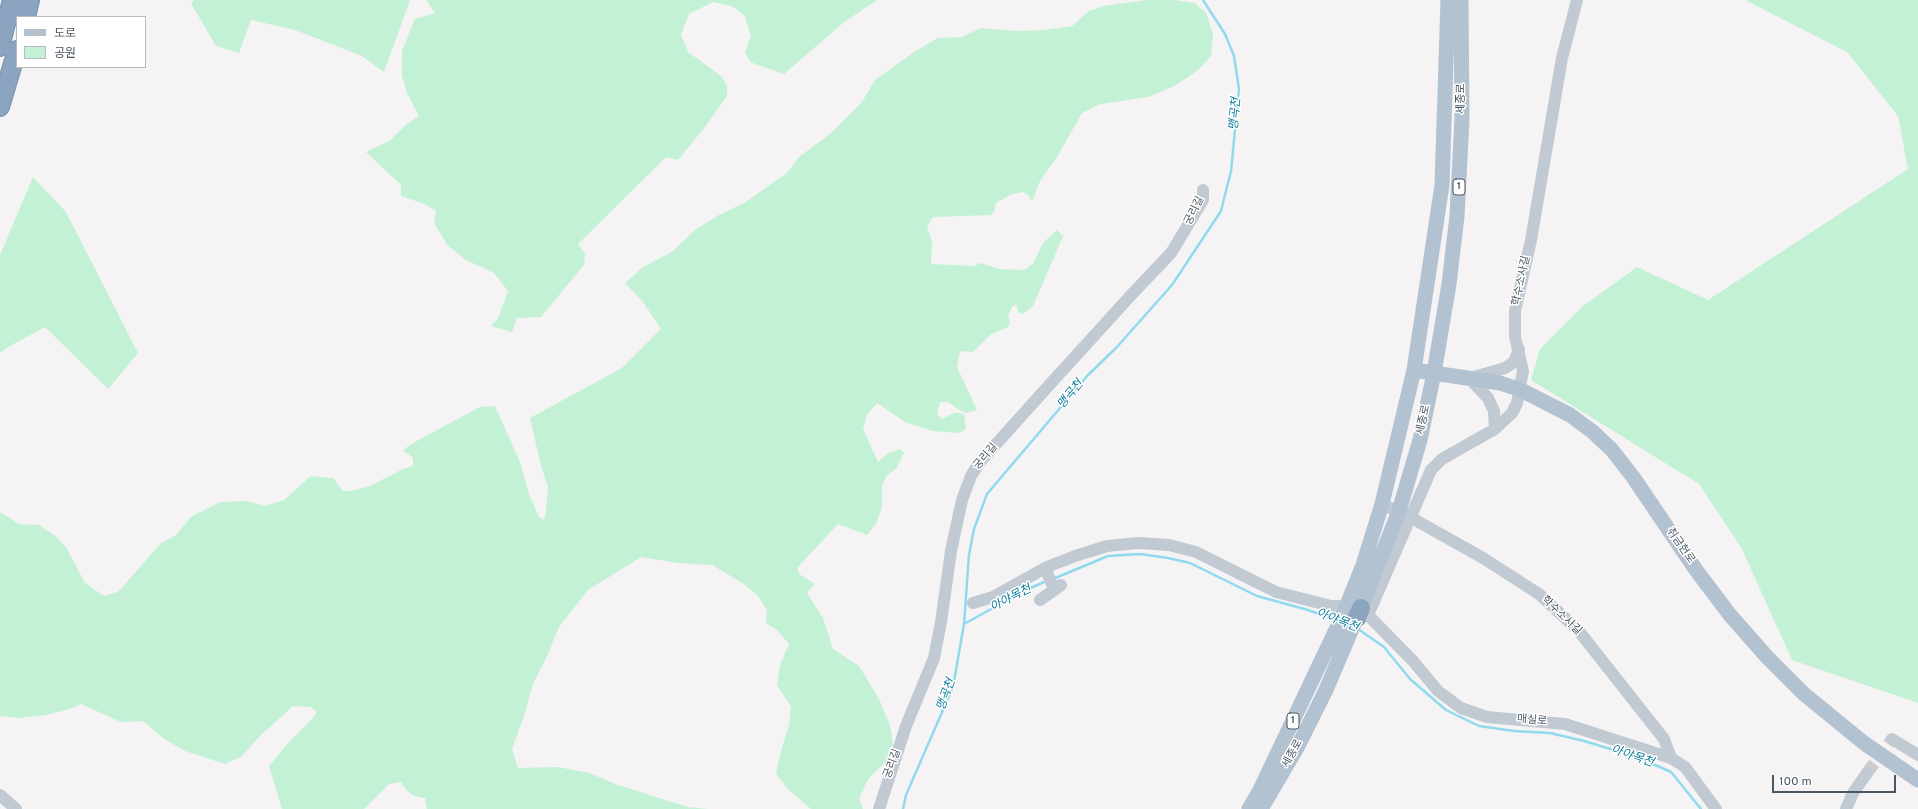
<!DOCTYPE html>
<meta charset="utf-8">
<style>
body{margin:0}
#map{position:relative;width:1918px;height:809px;overflow:hidden;background:#f5f3f3;font-family:Overpass,"Noto Sans KR",sans-serif}
canvas{display:block}
.legend{position:absolute;left:16px;top:16px;width:130px;height:52px;box-sizing:border-box;background:#fff;border:1px solid #b7bbc0;margin:0;padding:5px 7px;list-style:none;font-size:12px;color:#4a5661}
.legend li{display:flex;align-items:center;gap:8px;height:20px}
.legend b{width:20px;border:1px solid #b7bbc0}
.scale{position:absolute;left:1772px;top:775px;width:124px;height:18px;box-sizing:border-box;border:2px solid #4a5661;border-top:0;padding-left:5px;font-size:12px;line-height:14px;white-space:nowrap;color:#4a5661;-webkit-text-stroke:3px #fff;paint-order:stroke}
</style>
<div id="map">
<canvas width="1918" height="809"></canvas>
<ul class="legend">
<li><b style="height:5px;background:#b3c2d1"></b>도로</li>
<li><b style="height:11px;background:#c3f1d5"></b>공원</li>
</ul>
<div class="scale">100 m</div>
</div>
<script>
const ctx = document.querySelector('canvas').getContext('2d');
ctx.lineJoin = 'round';
function fillPath(path, color) { ctx.fillStyle = color; ctx.fill(path, 'evenodd'); }
const poly = rows => new Path2D(rows.map(r => 'M' + r).join(''));
function strokePath(path, color, width, dash) { ctx.strokeStyle = color; ctx.lineWidth = width; ctx.lineCap = dash ? 'butt' : 'round'; ctx.setLineDash(dash || []); ctx.stroke(path); }
function drawText(font, color, halo, rows, align = 'center') {
  ctx.font = font + ' Overpass,"Noto Sans KR",sans-serif'; ctx.lineWidth = 3; ctx.setLineDash([]); ctx.textBaseline = 'middle'; ctx.strokeStyle = halo; ctx.fillStyle = color; for (const [text, x, y, turn = 0] of rows) {
    ctx.save(); ctx.translate(x, y); ctx.rotate((+turn || 0) * Math.PI / 180); ctx.textAlign = isNaN(turn) ? turn : align; if (halo) ctx.strokeText(text, 0, 0); ctx.fillText(text, 0, 0); ctx.restore();
  }
}
const green = poly([
 [194,0,410,0,384,72,362,56,295,30,251,20,239,53,216,46,191,3],
 [426,0,877,0,843,23,784,74,750,62,745,52,751,35,744,15,732,6,713,2,689,14,681,35,688,52,720,75,727,85,727,96,705,127,678,160,666,157,578,244,585,254,584,265,541,317,517,318,512,332,491,326,498,318,508,291,494,273,466,260,448,246,434,223,436,211,422,203,401,196,401,185,366,152,389,141,408,123,419,116,407,93,402,76,402,51,415,19,435,13],
 [1147,0,1175,0,1195,3,1206,13,1213,34,1211,56,1198,70,1176,85,1149,97,1100,104,1082,113,1057,157,1040,181,1032,202,1029,196,1023,192,1012,194,996,203,994,211,991,215,933,217,927,226,932,242,931,264,974,266,981,263,999,269,1024,270,1033,264,1043,243,1057,230,1063,236,1033,306,1023,314,1019,313,1016,304,1012,307,1008,316,1010,323,1008,327,990,335,973,352,960,351,957,367,977,410,967,413,959,410,948,402,940,402,937,414,942,419,954,413,960,413,964,415,966,429,959,433,932,431,905,422,877,403,867,415,863,429,878,462,889,453,900,449,904,453,896,469,886,476,882,486,882,507,876,524,867,535,838,524,797,568,799,574,815,584,807,593,823,618,833,649,859,666,879,699,890,725,893,743,892,756,868,779,859,799,863,809,811,809,787,788,776,774,781,751,789,725,791,707,777,685,780,665,789,644,777,630,766,623,767,610,758,596,744,584,712,565,678,563,641,557,588,590,559,627,547,656,533,684,525,713,512,749,518,768,558,767,589,773,618,785,688,807,708,809,427,809,425,798,414,796,406,790,401,782,389,784,364,809,282,809,269,766,288,743,312,719,317,712,311,707,293,706,260,736,241,757,225,764,185,751,164,739,143,721,121,722,81,704,70,709,45,715,17,718,0,716,0,512,19,524,39,525,57,537,67,549,85,583,104,596,118,592,161,543,175,536,192,516,221,502,246,501,265,506,284,500,311,476,333,478,343,491,352,491,372,485,403,469,413,466,413,458,403,450,413,443,480,407,495,406,520,462,529,494,539,517,544,520,546,511,548,486,541,466,530,418,622,368,661,329,643,302,625,283,643,267,672,252,695,230,719,215,744,203,787,173,799,157,830,134,862,102,875,80,914,52,938,38,961,37,981,28,1015,31,1045,30,1072,26,1089,11,1103,6],
 [1745,0,1918,0,1918,703,1792,660,1742,549,1699,484,1531,380,1540,349,1583,306,1637,267,1708,300,1908,169,1898,116,1847,52],
 [33,177,66,212,138,353,108,389,45,327,8,347,0,353,0,255]
]);
const stream = poly([
 [1053,579,1108,556,1140,554,1168,558,1190,563,1257,596,1308,610,1335,620],
 [964,624,1022,592,1046,581],
 [1358,629,1384,647,1410,679,1446,710,1479,726,1514,731,1550,733,1584,741,1637,757,1671,772,1701,809],
 [903,809,906,795,953,687,964,624,969,555,974,529,987,494,1088,375,1116,348,1172,285,1221,211,1231,171,1239,89,1234,56,1225,34,1203,0]
]);
const minorTunnel = poly([
 [1867,773,1892,739]
]);
const minor = poly([
 [1474,377,1505,368,1514,362,1519,349],
 [1469,378,1488,398,1494,411,1495,429],
 [1382,504,1410,517,1483,558,1539,594,1578,630,1664,739,1671,758],
 [1045,568,1054,589],
 [1040,600,1061,585],
 [973,603,993,597,1047,567,1075,556,1107,546,1138,543,1169,545,1196,552,1276,592,1331,606,1347,606],
 [1362,609,1413,661,1438,691,1461,708,1487,717,1565,724,1671,758,1685,767,1716,809],
 [1368,615,1431,470,1442,459,1495,429,1512,413,1517,403,1523,371,1515,337,1515,311,1531,240,1562,58,1577,0],
 [1892,739,1918,755],
 [0,795,16,809],
 [879,809,906,726,934,658,941,622,951,551,962,500,971,476,979,463,1052,382,1133,293,1171,253,1203,200,1203,190],
 [1846,809,1853,793,1867,773]
]);
const major = poly([
 [1414,370,1500,383,1521,390,1570,415,1593,432,1612,450,1633,477,1696,570,1730,615,1767,657,1804,694,1864,743,1918,780],
 [1361,608,1399,511,1420,440,1434,373,1449,284,1457,216,1462,119,1461,0],
 [1249,809,1260,790,1343,615,1363,565,1382,504,1414,370,1442,185,1448,0],
 [1261,809,1298,746,1325,692,1357,617]
]);
const highway = poly([
 [26,17,30,0],
 [0,47,12,0],
 [0,107,17,50],
 [1357,617,1361,608]
]);
const shields = [
 [1459,187,12],
 [1293,721,12]
];
const shieldNames = [
 ["1",1459,187],
 ["1",1293,721]
];
const streetNames = [
 ["세종로",1462,99,-90],
 ["궁리길",1195,211,-64],
 ["학수소사길",1522,281,-78],
 ["세종로",1424,420,-78],
 ["궁리길",986,457,-49],
 ["취금헌로",1680,546,55],
 ["학수소사길",1561,616,44],
 ["매실로",1532,721,5],
 ["세종로",1293,754,-61],
 ["궁리길",893,764,-70]
];
const waterNames = [
 ["맹곡천",1236,114,-85],
 ["맹곡천",1071,395,-50],
 ["아야목천",1011,599,-27],
 ["아야목천",1337,621,21],
 ["맹곡천",947,695,-70],
 ["아야목천",1632,757,19]
];
fillPath(green, '#c3f1d5');
strokePath(stream, '#90daee', 2.5);
strokePath(minorTunnel, '#caccce', 12, [12, 6]);
strokePath(highway, '#7690ad', 20);
strokePath(minor, '#c1cad2', 12);
strokePath(major, '#b3c2d1', 15);
strokePath(highway, '#8ba5c1', 18);
for (const [x, y, w] of shields) { const box = new Path2D(); box.roundRect(x - w / 2, y - 8, w, 16, 3); ctx.fillStyle = '#fff'; ctx.fill(box); strokePath(box, '#4a5661', 1); }
drawText('bold 10px', '#4a5661', null, shieldNames);
drawText('11px', '#4a5661', '#fff', streetNames);
drawText('italic 12px', '#0c7c9b', '#fff', waterNames);
</script>
